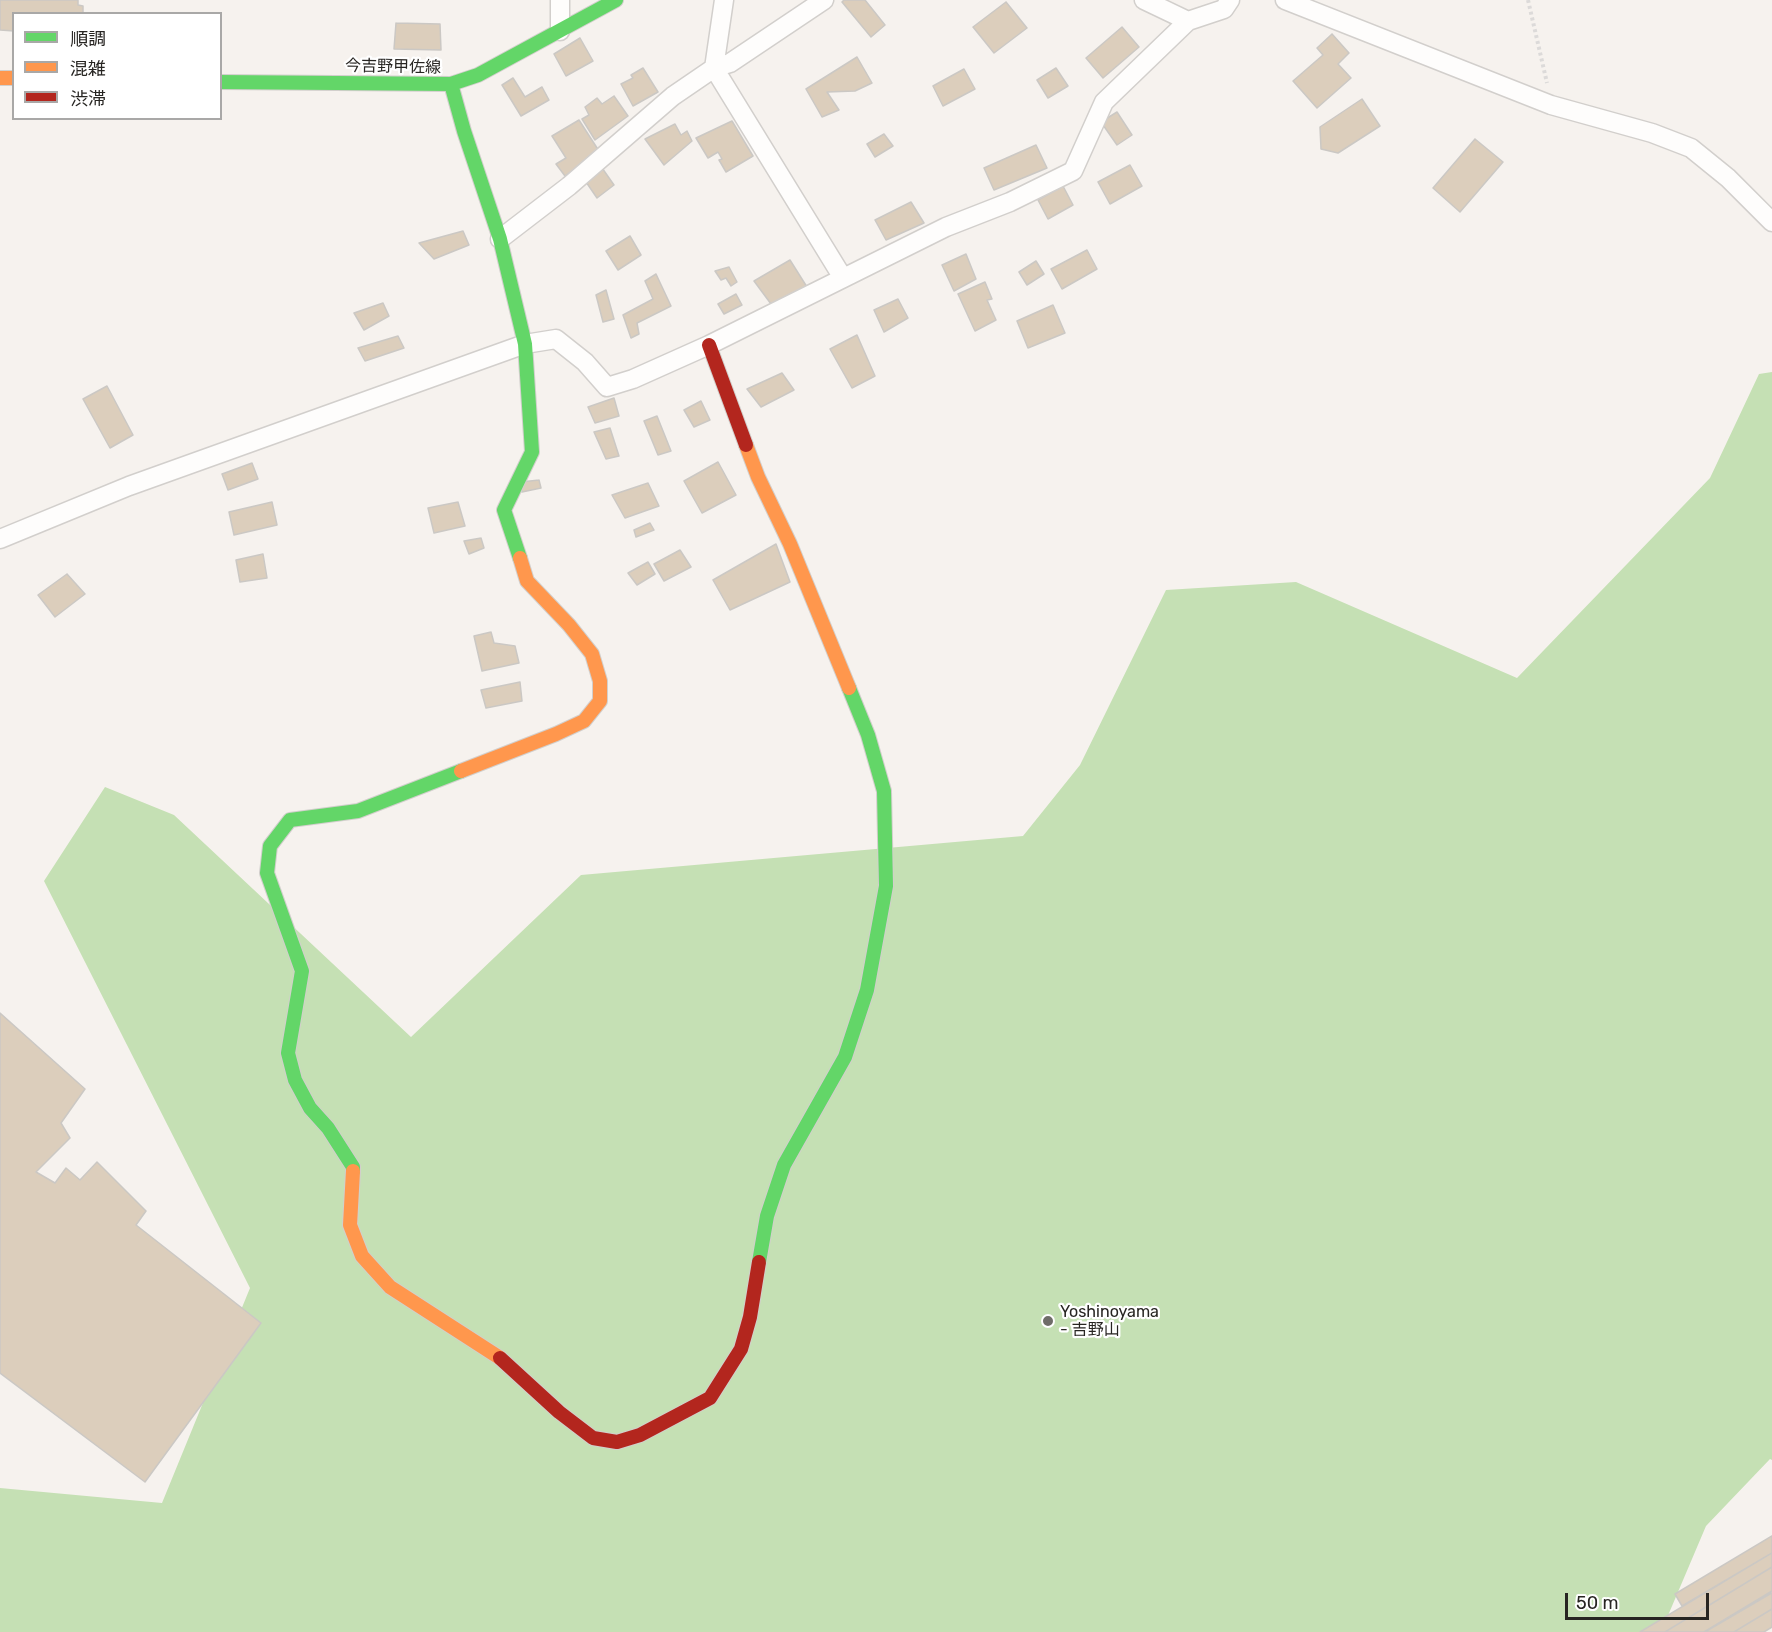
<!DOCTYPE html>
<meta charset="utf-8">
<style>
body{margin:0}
#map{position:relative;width:1772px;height:1632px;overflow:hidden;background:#f6f2ee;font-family:Rubik,"Noto Sans JP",sans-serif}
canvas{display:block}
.legend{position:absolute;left:12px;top:12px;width:210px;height:108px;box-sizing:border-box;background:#fff;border:2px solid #a9a8a7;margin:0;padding:8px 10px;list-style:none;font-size:18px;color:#272522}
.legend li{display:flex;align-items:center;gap:12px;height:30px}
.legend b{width:30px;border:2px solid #a9a8a7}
.scale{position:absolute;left:1565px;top:1593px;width:144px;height:27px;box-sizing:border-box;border:3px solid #272522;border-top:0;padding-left:8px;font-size:18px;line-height:21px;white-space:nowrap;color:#272522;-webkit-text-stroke:4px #fff;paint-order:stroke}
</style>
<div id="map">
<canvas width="1772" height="1632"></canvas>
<ul class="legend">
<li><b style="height:8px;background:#63d668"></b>順調</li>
<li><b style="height:8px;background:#ff974d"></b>混雑</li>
<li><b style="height:8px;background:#b3261e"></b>渋滞</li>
</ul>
<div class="scale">50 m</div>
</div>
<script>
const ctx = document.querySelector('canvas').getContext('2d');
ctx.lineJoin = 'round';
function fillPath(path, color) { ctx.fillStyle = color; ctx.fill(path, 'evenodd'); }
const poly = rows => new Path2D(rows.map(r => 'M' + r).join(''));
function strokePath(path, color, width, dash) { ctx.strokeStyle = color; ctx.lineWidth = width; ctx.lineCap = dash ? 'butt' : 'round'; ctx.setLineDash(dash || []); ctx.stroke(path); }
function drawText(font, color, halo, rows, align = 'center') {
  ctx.font = font + ' Rubik,"Noto Sans JP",sans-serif'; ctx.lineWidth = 4.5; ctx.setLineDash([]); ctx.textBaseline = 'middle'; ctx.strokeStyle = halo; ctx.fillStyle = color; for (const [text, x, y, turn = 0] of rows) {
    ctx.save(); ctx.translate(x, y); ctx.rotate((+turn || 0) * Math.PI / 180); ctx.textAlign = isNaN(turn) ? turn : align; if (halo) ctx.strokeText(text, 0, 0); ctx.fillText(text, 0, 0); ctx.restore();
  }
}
const green = poly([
 [1772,372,1772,1460,1770,1459,1706,1526,1661,1632,0,1632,0,1488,162,1503,250,1288,44,881,105,787,174,815,411,1037,581,875,1023,836,1080,765,1166,590,1296,582,1517,678,1710,478,1759,374]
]);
const building = poly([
 [0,0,78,0,78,5,83,6,83,14,14,14,14,31,0,30,0,0],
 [844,0,865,0,885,25,871,37,842,2,844,0],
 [1006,2,1027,28,994,53,973,27,1006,2],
 [396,23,440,24,441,50,394,49,396,23],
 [1122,27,1139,47,1103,78,1086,58,1122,27],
 [1332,34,1349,53,1338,64,1351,78,1317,108,1293,81,1323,55,1317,48,1332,34],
 [580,38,593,61,566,76,554,54,580,38],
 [857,57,872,83,855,91,827,92,839,110,822,117,806,89,857,57],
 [643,68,658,92,633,106,621,84,633,78,631,75,643,68],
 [1056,68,1068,86,1048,98,1037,80,1056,68],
 [964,69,975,89,943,106,933,86,964,69],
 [513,78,525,97,542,87,549,100,521,116,502,85,513,78],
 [614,96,628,116,595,140,582,119,589,115,585,107,597,98,602,104,614,96],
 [1362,99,1380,126,1338,153,1321,149,1320,127,1362,99],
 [1117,112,1132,135,1117,145,1101,122,1117,112],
 [579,120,599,151,565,176,556,164,566,158,552,136,579,120],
 [732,121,753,156,726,172,719,160,722,159,718,152,708,158,696,138,732,121],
 [675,124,681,135,687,131,692,141,664,165,645,139,675,124],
 [884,134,893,146,875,157,867,144,884,134],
 [1475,139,1503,162,1460,212,1433,188,1475,139],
 [1036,145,1047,168,994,190,984,168,1036,145],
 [600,165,614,185,597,198,584,179,600,165],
 [1130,165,1142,186,1110,204,1098,182,1130,165],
 [1063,186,1073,205,1048,219,1038,200,1063,186],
 [911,202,924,223,886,240,875,220,911,202],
 [463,231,469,245,434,259,419,243,463,231],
 [630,236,641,255,618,270,606,251,630,236],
 [1087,250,1097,269,1062,289,1051,269,1087,250],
 [966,254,976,279,954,291,942,265,966,254],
 [790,260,807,287,774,308,754,281,790,260],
 [1036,261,1044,274,1027,285,1019,272,1036,261],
 [729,267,737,282,731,286,726,278,721,280,715,271,729,267],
 [656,274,671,306,637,323,639,334,631,338,623,315,653,299,645,281,656,274],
 [985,282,992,299,987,300,996,320,975,331,958,294,985,282],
 [606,290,614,319,603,322,596,295,606,290],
 [736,294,742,305,724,314,718,304,736,294],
 [898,299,908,318,884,332,874,310,898,299],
 [383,303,389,316,364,330,354,313,383,303],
 [1053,305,1065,333,1028,348,1017,321,1053,305],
 [857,335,875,376,852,388,830,349,857,335],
 [398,336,404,348,365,361,358,348,398,336],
 [782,373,794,390,761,407,747,389,782,373],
 [107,386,133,435,110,448,83,399,107,386],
 [614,398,619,416,595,423,588,407,614,398],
 [701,401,710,420,694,427,684,410,701,401],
 [657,416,671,451,658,455,644,421,657,416],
 [610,428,619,456,606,459,594,432,610,428],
 [718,462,736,495,702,513,684,481,718,462],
 [252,463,258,479,228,490,222,474,252,463],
 [539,480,541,488,522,492,521,482,539,480],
 [648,483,659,506,625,518,612,495,648,483],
 [272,502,277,525,234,535,229,512,272,502],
 [458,502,465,526,434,533,428,508,458,502],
 [650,523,654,530,636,537,634,530,650,523],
 [481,538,484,548,469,554,464,541,481,538],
 [776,544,790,582,730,610,713,580,776,544],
 [680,550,691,567,664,581,654,564,680,550],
 [263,554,267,578,240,582,236,560,263,554],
 [648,562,655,574,637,585,628,573,648,562],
 [67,574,85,594,55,617,38,595,67,574],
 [491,632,494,643,515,646,519,663,482,671,474,636,491,632],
 [520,682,522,701,486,708,481,690,520,682],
 [0,1013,85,1089,61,1123,70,1138,36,1172,55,1183,66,1168,80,1180,97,1162,146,1211,136,1225,261,1323,145,1482,0,1373,0,1013],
 [1772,1536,1772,1553,1682,1606,1675,1594,1772,1536],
 [1772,1553,1772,1567,1665,1632,1640,1632,1772,1553],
 [1772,1567,1772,1591,1704,1632,1665,1632,1772,1567],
 [1772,1593,1772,1609,1734,1632,1705,1632,1772,1593],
 [1772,1609,1772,1627,1764,1632,1734,1632,1772,1609]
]);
const path = poly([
 [1528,0,1547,83]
]);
const street = poly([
 [560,0,560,31],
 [724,0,714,68,730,63,824,0],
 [1144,0,1188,21],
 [1285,0,1551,105,1652,133,1691,148,1728,178,1772,222],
 [500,239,569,186,673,96,714,68,843,278],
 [0,539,129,486,525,344,556,339,585,362,607,387,633,379,709,345,946,227,1010,202,1073,171,1104,102,1188,21,1224,9,1230,0]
]);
const fast = poly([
 [220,82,451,84,478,75,616,0],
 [451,84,464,131,500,239,525,344,532,452,504,510,520,558],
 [353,1171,353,1167,328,1128,310,1108,295,1080,288,1053,302,971,267,873,270,846,290,820,358,811,461,771],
 [759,1262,767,1216,784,1165,845,1057,867,990,886,886,884,791,868,735,849,688]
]);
const slow = poly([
 [0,78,14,78],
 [746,445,758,477,790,544,849,688],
 [461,771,556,734,584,721,600,701,600,681,592,654,569,625,527,581,520,558],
 [353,1171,350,1225,362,1256,390,1287,500,1358]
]);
const jam = poly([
 [709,345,746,445],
 [500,1358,559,1412,593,1438,617,1442,640,1435,710,1398,741,1349,750,1317,759,1262]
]);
const markers = [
 [1048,1321,6,"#6f6d69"]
];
const streetNames = [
 ["今吉野甲佐線",393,67,1]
];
const poiNames = [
 ["Yoshinoyama",1060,1312],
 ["- 吉野山",1060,1330]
];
fillPath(green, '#c5e0b4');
fillPath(building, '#dccebc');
strokePath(building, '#cbc8c4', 1.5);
strokePath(street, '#d2cfcc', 21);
strokePath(fast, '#d2cfcc', 16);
strokePath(slow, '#d2cfcc', 16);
strokePath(jam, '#d2cfcc', 16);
strokePath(path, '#dcdad9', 4, [3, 3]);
strokePath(street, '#fefdfc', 18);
strokePath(fast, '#63d668', 14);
strokePath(slow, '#ff974d', 14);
strokePath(jam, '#b3261e', 14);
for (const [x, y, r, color] of markers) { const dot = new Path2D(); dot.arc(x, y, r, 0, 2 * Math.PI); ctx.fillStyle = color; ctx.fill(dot); strokePath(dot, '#fff', 2); }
drawText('16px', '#272522', '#fff', streetNames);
drawText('16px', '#272522', '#fff', poiNames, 'left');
</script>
